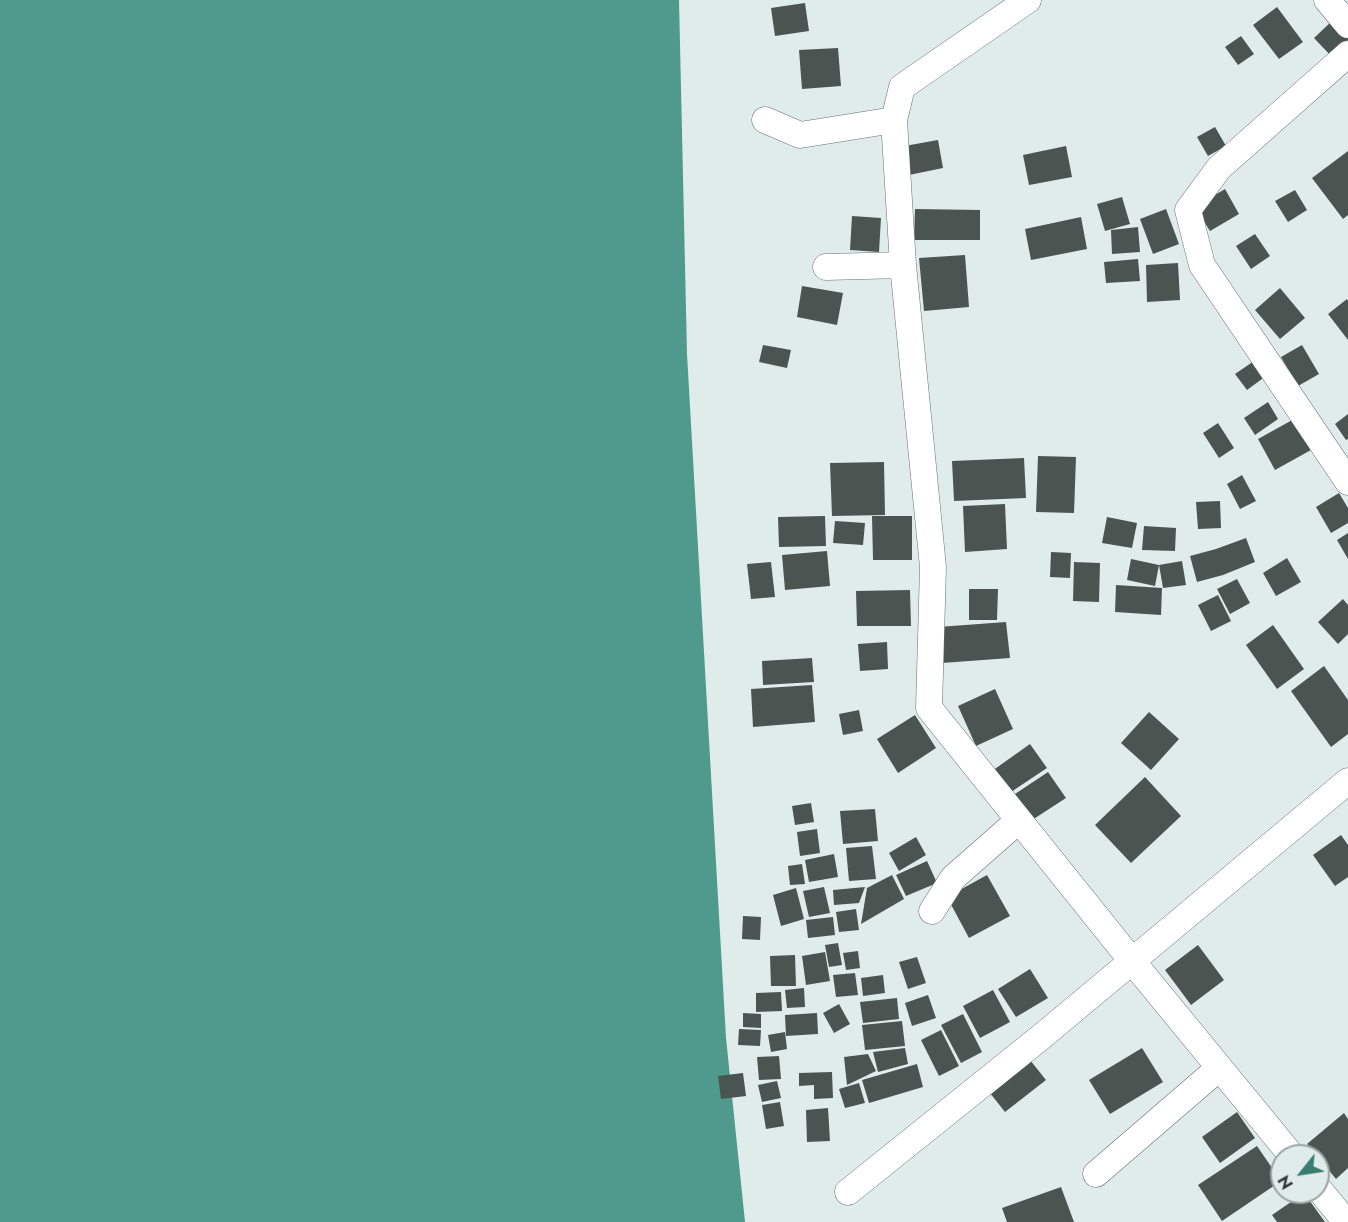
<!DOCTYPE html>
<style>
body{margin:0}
#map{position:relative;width:1348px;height:1222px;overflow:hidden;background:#dfece9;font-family:Jost,sans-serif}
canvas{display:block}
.north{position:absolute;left:1270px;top:1144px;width:60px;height:60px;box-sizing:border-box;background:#dfece9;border:2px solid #9ba5a2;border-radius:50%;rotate:240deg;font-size:16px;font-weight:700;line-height:24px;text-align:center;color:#353a38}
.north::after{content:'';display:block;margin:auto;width:21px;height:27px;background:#387c6f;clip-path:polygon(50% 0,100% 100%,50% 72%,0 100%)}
</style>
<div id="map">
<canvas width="1348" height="1222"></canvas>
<div class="north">N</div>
</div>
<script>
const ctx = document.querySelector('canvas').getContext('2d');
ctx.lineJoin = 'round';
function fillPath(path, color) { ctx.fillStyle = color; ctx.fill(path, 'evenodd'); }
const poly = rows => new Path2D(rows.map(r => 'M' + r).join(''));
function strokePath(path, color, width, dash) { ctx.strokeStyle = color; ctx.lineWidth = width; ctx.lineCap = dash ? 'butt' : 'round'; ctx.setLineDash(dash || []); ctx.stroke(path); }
const water = poly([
 [0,0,679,0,687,354,726,1038,745,1222,0,1222]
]);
const building = poly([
 [805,3,809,31,775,36,771,8],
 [1277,7,1303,42,1279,59,1253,25],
 [1332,21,1348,38,1348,40,1331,56,1314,38],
 [1241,36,1254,54,1238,65,1225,47],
 [838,48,841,86,802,89,799,50],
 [1215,127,1226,146,1208,156,1197,137],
 [938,140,943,168,904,176,899,147],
 [1066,146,1072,177,1029,185,1023,155],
 [1348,151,1348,215,1343,219,1312,178],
 [1225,189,1239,214,1210,231,1195,207],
 [1295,190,1307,210,1288,222,1275,201],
 [1122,197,1130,224,1105,231,1097,204],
 [915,209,980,210,980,240,914,240],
 [1166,209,1179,244,1153,254,1140,219],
 [852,216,881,218,879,252,850,250],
 [1081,217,1087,249,1031,260,1025,229],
 [1138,227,1140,252,1112,254,1111,230],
 [1255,234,1270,256,1251,269,1236,246],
 [965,255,969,307,924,311,919,258],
 [1138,259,1140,281,1106,283,1104,262],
 [1178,263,1180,300,1147,302,1146,265],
 [802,286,843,293,837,325,797,317],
 [1280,288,1305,318,1280,339,1255,310],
 [1347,299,1348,301,1348,340,1328,314],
 [763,345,791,350,787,368,759,362],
 [1302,345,1319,374,1298,386,1281,357],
 [1254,361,1266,376,1247,390,1235,374],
 [1268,402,1278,419,1255,435,1244,418],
 [1348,414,1348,439,1346,440,1335,424],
 [1294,419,1311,450,1275,470,1258,439],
 [1218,423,1234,448,1219,458,1203,433],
 [1038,456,1076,457,1074,513,1036,512],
 [1024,458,1026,498,954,501,952,461],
 [884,462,885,515,832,516,830,463],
 [1242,475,1256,501,1240,509,1227,484],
 [1339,493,1348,508,1348,523,1331,533,1316,507],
 [1220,501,1221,528,1198,529,1196,502],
 [1005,504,1007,549,965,552,963,506],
 [825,516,826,546,779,547,778,517],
 [872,516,912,516,912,560,873,560],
 [1107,517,1137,523,1132,548,1102,543],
 [835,521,865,523,863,545,833,543],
 [1144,526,1176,528,1175,551,1142,550],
 [1348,533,1348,559,1337,540],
 [1246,538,1255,562,1223,575,1197,582,1190,556,1216,549],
 [827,551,830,586,785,590,782,555],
 [1051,552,1071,553,1070,578,1050,577],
 [1287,558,1301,582,1276,596,1263,573],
 [1131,559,1159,565,1155,586,1127,580],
 [1182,561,1186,585,1163,588,1159,565],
 [771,562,775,597,751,599,747,564],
 [1074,562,1100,563,1099,602,1073,601],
 [1237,579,1250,603,1230,614,1217,589],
 [1116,585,1162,588,1161,615,1115,612],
 [969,589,998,589,997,620,969,620],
 [910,590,911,626,857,626,856,591],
 [1218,595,1231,621,1211,631,1198,605],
 [1343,599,1348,605,1348,634,1338,644,1318,622],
 [1006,622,1010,658,942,663,938,627],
 [1273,625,1304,669,1277,689,1246,645],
 [887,642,888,669,860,671,858,644],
 [812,658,814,682,763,685,762,661],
 [1324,666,1348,700,1348,734,1331,747,1291,691],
 [812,685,815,722,753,727,751,689],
 [995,689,1013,729,976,746,958,706],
 [859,710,863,731,843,735,839,714],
 [1149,712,1179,739,1151,770,1121,743],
 [915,715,936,748,898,773,877,739],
 [1030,744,1047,768,1008,794,992,771],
 [1048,772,1066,798,1029,822,1012,796],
 [1145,777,1181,816,1131,863,1095,825],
 [811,803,814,822,795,825,792,806],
 [875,809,878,841,843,844,840,811],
 [817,829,820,853,800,856,797,832],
 [1341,835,1348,845,1348,877,1335,886,1313,855],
 [916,837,926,855,899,871,889,853],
 [872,846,876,879,849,881,846,848],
 [834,854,838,877,809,882,805,860],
 [927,861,937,883,906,896,896,875],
 [802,864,805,884,790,885,788,866],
 [892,875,904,899,861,924,867,888],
 [987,875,1010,916,969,938,947,897],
 [824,887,830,913,809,917,803,891],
 [865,887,859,903,834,905,833,890],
 [796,888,804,919,781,926,773,895],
 [856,909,859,930,839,932,836,912],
 [743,916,761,917,760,940,742,939],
 [833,917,835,935,808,938,806,920],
 [838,943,842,965,829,967,825,945],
 [1198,945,1224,980,1191,1005,1165,970],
 [858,951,860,968,846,970,843,953],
 [825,952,830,981,806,985,802,956],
 [795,955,796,986,771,986,770,956],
 [917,957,926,983,908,989,899,962],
 [1030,969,1048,998,1016,1017,998,989],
 [855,973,858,995,836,997,833,975],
 [883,975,885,993,863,996,861,978],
 [804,988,805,1007,787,1008,785,990],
 [993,990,1010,1022,980,1038,963,1006],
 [781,992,782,1011,756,1012,756,993],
 [928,995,936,1018,912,1026,905,1003],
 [897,998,899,1019,863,1023,860,1002],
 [839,1004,850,1024,834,1033,823,1013],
 [743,1013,761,1014,761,1028,743,1027],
 [817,1013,818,1034,786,1036,785,1015],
 [963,1014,982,1052,961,1063,941,1025],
 [902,1021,905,1046,865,1050,862,1025],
 [739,1029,761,1030,760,1046,738,1045],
 [941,1030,959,1066,939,1076,921,1040],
 [785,1032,787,1049,771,1052,768,1035],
 [905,1048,908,1064,878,1072,873,1052],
 [1142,1048,1163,1082,1110,1114,1089,1080],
 [868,1054,876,1071,847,1085,844,1057],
 [1026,1055,1046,1080,1005,1112,986,1088],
 [779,1056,781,1079,759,1080,757,1057],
 [917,1064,923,1087,869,1103,862,1080],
 [832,1072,833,1098,814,1099,814,1085,799,1086,799,1073],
 [743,1073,746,1096,721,1099,718,1076],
 [777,1081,781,1098,762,1102,758,1085],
 [859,1083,865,1103,845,1108,839,1089],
 [780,1102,784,1126,766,1129,762,1105],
 [828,1108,830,1141,807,1142,806,1110],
 [1237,1112,1255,1138,1220,1163,1202,1137],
 [1344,1113,1348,1119,1348,1168,1336,1179,1307,1144],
 [1257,1146,1281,1181,1222,1221,1198,1185],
 [1061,1187,1074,1222,1007,1222,1002,1208],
 [1304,1193,1325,1222,1277,1222,1272,1215]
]);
const minor = poly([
 [1028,0,902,87,894,120,903,265,933,567,929,708,1132,961,1292,1156],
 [1327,0,1348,25],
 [1348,54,1219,168,1188,210,1202,265,1348,482],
 [765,120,800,135,894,120],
 [826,267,903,265],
 [932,911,953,878,1019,820],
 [1096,1174,1219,1068],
 [1318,1188,1346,1222],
 [848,1192,1041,1037,1348,781]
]);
fillPath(water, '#4f9a8c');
fillPath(building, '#4a5552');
strokePath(minor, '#677270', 27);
strokePath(minor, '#fff', 26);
</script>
